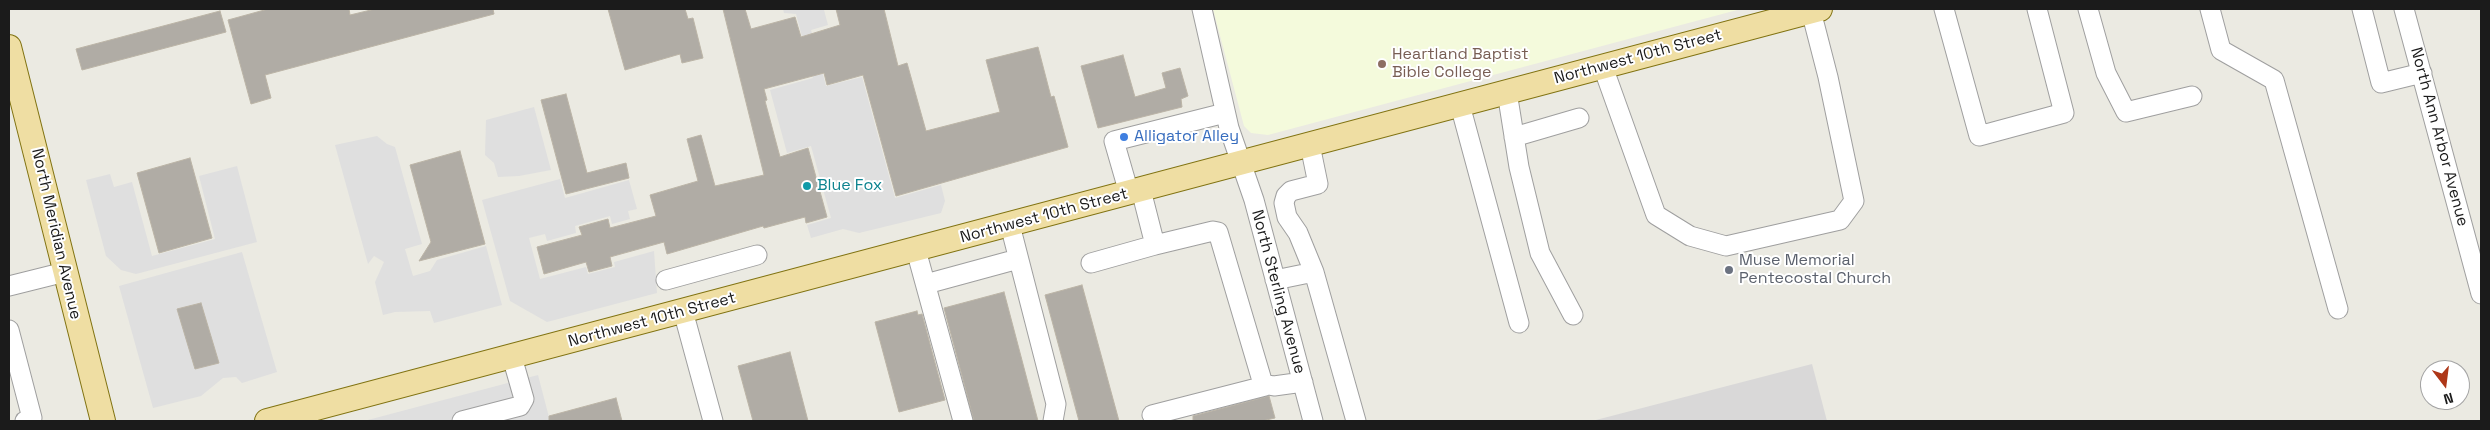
<!DOCTYPE html>
<style>
body{margin:0}
#map{position:relative;width:2490px;height:430px;overflow:hidden;background:#ebeae2;font-family:"Space Grotesk",sans-serif}
canvas{display:block}
.frame{position:absolute;inset:0;border:10px solid #1b1b1b;pointer-events:none}
.north{position:absolute;left:2420px;top:360px;width:50px;height:50px;box-sizing:border-box;background:#fff;border:1px solid #a4a4a4;border-radius:50%;rotate:165deg;font-size:14px;font-weight:700;line-height:20px;text-align:center;color:#1b1b1b}
.north::after{content:'';display:block;margin:auto;width:18px;height:22px;background:#ae3718;clip-path:polygon(50% 0,100% 100%,50% 72%,0 100%)}
</style>
<div id="map">
<canvas width="2490" height="430"></canvas>
<div class="frame"></div>
<div class="north">N</div>
</div>
<script>
const ctx = document.querySelector('canvas').getContext('2d');
ctx.lineJoin = 'round';
function fillPath(path, color) { ctx.fillStyle = color; ctx.fill(path, 'evenodd'); }
const poly = rows => new Path2D(rows.map(r => 'M' + r).join(''));
function strokePath(path, color, width, dash) { ctx.strokeStyle = color; ctx.lineWidth = width; ctx.lineCap = dash ? 'butt' : 'round'; ctx.setLineDash(dash || []); ctx.stroke(path); }
function drawText(font, color, halo, rows, align = 'center') {
  ctx.font = font + ' "Space Grotesk",sans-serif'; ctx.lineWidth = 4; ctx.setLineDash([]); ctx.textBaseline = 'middle'; ctx.strokeStyle = halo; ctx.fillStyle = color; for (const [text, x, y, turn = 0] of rows) {
    ctx.save(); ctx.translate(x, y); ctx.rotate((+turn || 0) * Math.PI / 180); ctx.textAlign = isNaN(turn) ? turn : align; if (halo) ctx.strokeText(text, 0, 0); ctx.fillText(text, 0, 0); ctx.restore();
  }
}
const residential = poly([
 [1812,364,1827,421,1592,421]
]);
const education = poly([
 [1213,9,1741,9,1268,135,1251,133,1244,126]
]);
const parking = poly([
 [783,9,830,9,824,10,828,25,811,30,826,86,862,77,895,198,941,185,945,201,941,213,859,233,843,229,811,238,807,225,831,218,811,146,787,153,770,90,813,78,796,14,784,13],
 [534,107,551,170,519,176,498,177,494,163,485,155,486,120],
 [377,136,387,144,395,147,422,244,405,249,413,276,430,271,437,260,486,246,502,305,434,323,430,311,395,312,383,315,375,282,384,262,374,256,368,264,335,145],
 [237,166,257,242,136,274,121,270,106,256,86,180,110,174,114,187,132,182,152,256,215,239,199,176],
 [560,179,565,198,629,180,637,209,628,211,630,219,612,224,610,216,575,226,576,233,547,241,545,234,529,238,540,279,586,267,588,274,615,267,614,262,654,251,657,293,547,322,510,301,482,200],
 [242,252,277,372,242,383,236,377,223,378,201,396,153,408,119,286],
 [538,375,550,421,364,421]
]);
const building = poly([
 [268,9,349,9,350,15,375,9,493,9,494,14,265,75,271,98,251,104,228,20,268,9],
 [608,9,685,9,688,19,693,18,703,58,682,63,680,54,625,70,608,9],
 [723,9,745,9,751,29,795,17,801,37,840,25,836,9,884,9,898,66,907,63,926,131,1000,112,986,60,1038,47,1051,97,1054,96,1068,147,896,196,863,75,827,85,824,73,764,89,767,100,765,101,780,157,808,148,827,217,806,223,805,217,764,228,763,226,667,254,664,242,610,257,612,266,589,272,586,262,544,274,537,247,582,235,579,227,608,219,610,228,656,216,650,195,698,181,687,139,701,135,715,186,764,175,723,9],
 [220,11,226,32,82,70,76,49,220,11],
 [1123,55,1135,97,1166,88,1162,73,1180,68,1188,96,1181,99,1182,107,1098,128,1081,66,1123,55],
 [566,94,587,173,626,163,629,178,566,194,541,100,566,94],
 [460,151,485,244,419,261,431,242,410,165,460,151],
 [190,158,212,238,159,253,137,173,190,158],
 [1082,285,1119,421,1079,421,1045,295,1082,285],
 [1004,292,1038,421,974,421,944,308,1004,292],
 [201,303,219,363,195,369,177,309,201,303],
 [917,311,918,315,922,314,945,400,899,412,875,322,917,311],
 [790,352,808,421,753,421,738,366,790,352],
 [1269,396,1275,418,1262,421,1193,421,1193,416,1269,396],
 [616,398,622,421,549,421,549,416,616,398]
]);
const minor = poly([
 [1202,9,1229,128,1254,200,1313,421],
 [1944,9,1979,136,2064,113,2037,9],
 [2088,9,2106,73,2126,112,2192,96],
 [2210,9,2221,50,2274,80,2338,309],
 [2362,9,2381,83,2422,73],
 [2404,9,2481,294],
 [1603,67,1656,215,1690,236,1726,246,1840,220,1854,201,1828,77,1811,11],
 [1507,92,1519,167,1540,253,1573,315],
 [1460,105,1519,323],
 [1514,137,1579,118],
 [1310,145,1318,184,1291,191,1286,196,1284,203,1287,217,1298,233,1314,272],
 [1141,190,1155,245,1213,231,1218,232,1263,384,1274,386,1303,382],
 [1129,193,1114,141,1225,113],
 [1010,225,1056,404,1053,421],
 [916,250,963,421],
 [1091,263,1155,245],
 [666,280,757,255],
 [1275,280,1314,272,1356,421],
 [926,284,1018,259],
 [9,286,65,272],
 [683,311,713,421],
 [9,330,32,418,25,421],
 [1152,415,1265,386],
 [462,421,520,406,524,399,512,357]
]);
const major = poly([
 [9,47,103,421],
 [267,421,1820,9]
]);
const markers = [
 [1382,64,5,"#8d6e63"],
 [1124,137,5,"#3f7fe0"],
 [807,186,5,"#0f9aa8"],
 [1729,270,5,"#6b7280"]
];
const educationNames = [
 ["Heartland Baptist",1392,55],
 ["Bible College",1392,73]
];
const streetNames = [
 ["Northwest 10th Street",1638,57,-15],
 ["North Ann Arbor Avenue",2439,137,75],
 ["Northwest 10th Street",1044,216,-15],
 ["North Meridian Avenue",56,234,77],
 ["North Sterling Avenue",1278,292,75],
 ["Northwest 10th Street",652,320,-15]
];
const shopNames = [
 ["Alligator Alley",1134,137]
];
const cultureNames = [
 ["Blue Fox",817,186]
];
const worshipNames = [
 ["Muse Memorial",1739,261],
 ["Pentecostal Church",1739,279]
];
fillPath(residential, '#d9d8d8');
fillPath(education, '#f4fadc');
fillPath(parking, '#dfdfdf');
fillPath(building, '#b0aca5');
strokePath(building, '#bbb4a6', 1);
strokePath(minor, '#9f9f9f', 21);
strokePath(major, '#817312', 26);
strokePath(minor, '#fff', 19);
strokePath(major, '#efdea3', 24);
for (const [x, y, r, color] of markers) { const dot = new Path2D(); dot.arc(x, y, r, 0, 2 * Math.PI); ctx.fillStyle = color; ctx.fill(dot); strokePath(dot, '#fff', 2); }
drawText('16px', '#785e54', '#fff', educationNames, 'left');
drawText('16px', '#1b1b1b', '#fff', streetNames);
drawText('16px', '#366cbe', '#fff', shopNames, 'left');
drawText('16px', '#0d838f', '#fff', cultureNames, 'left');
drawText('16px', '#5b616d', '#fff', worshipNames, 'left');
</script>
